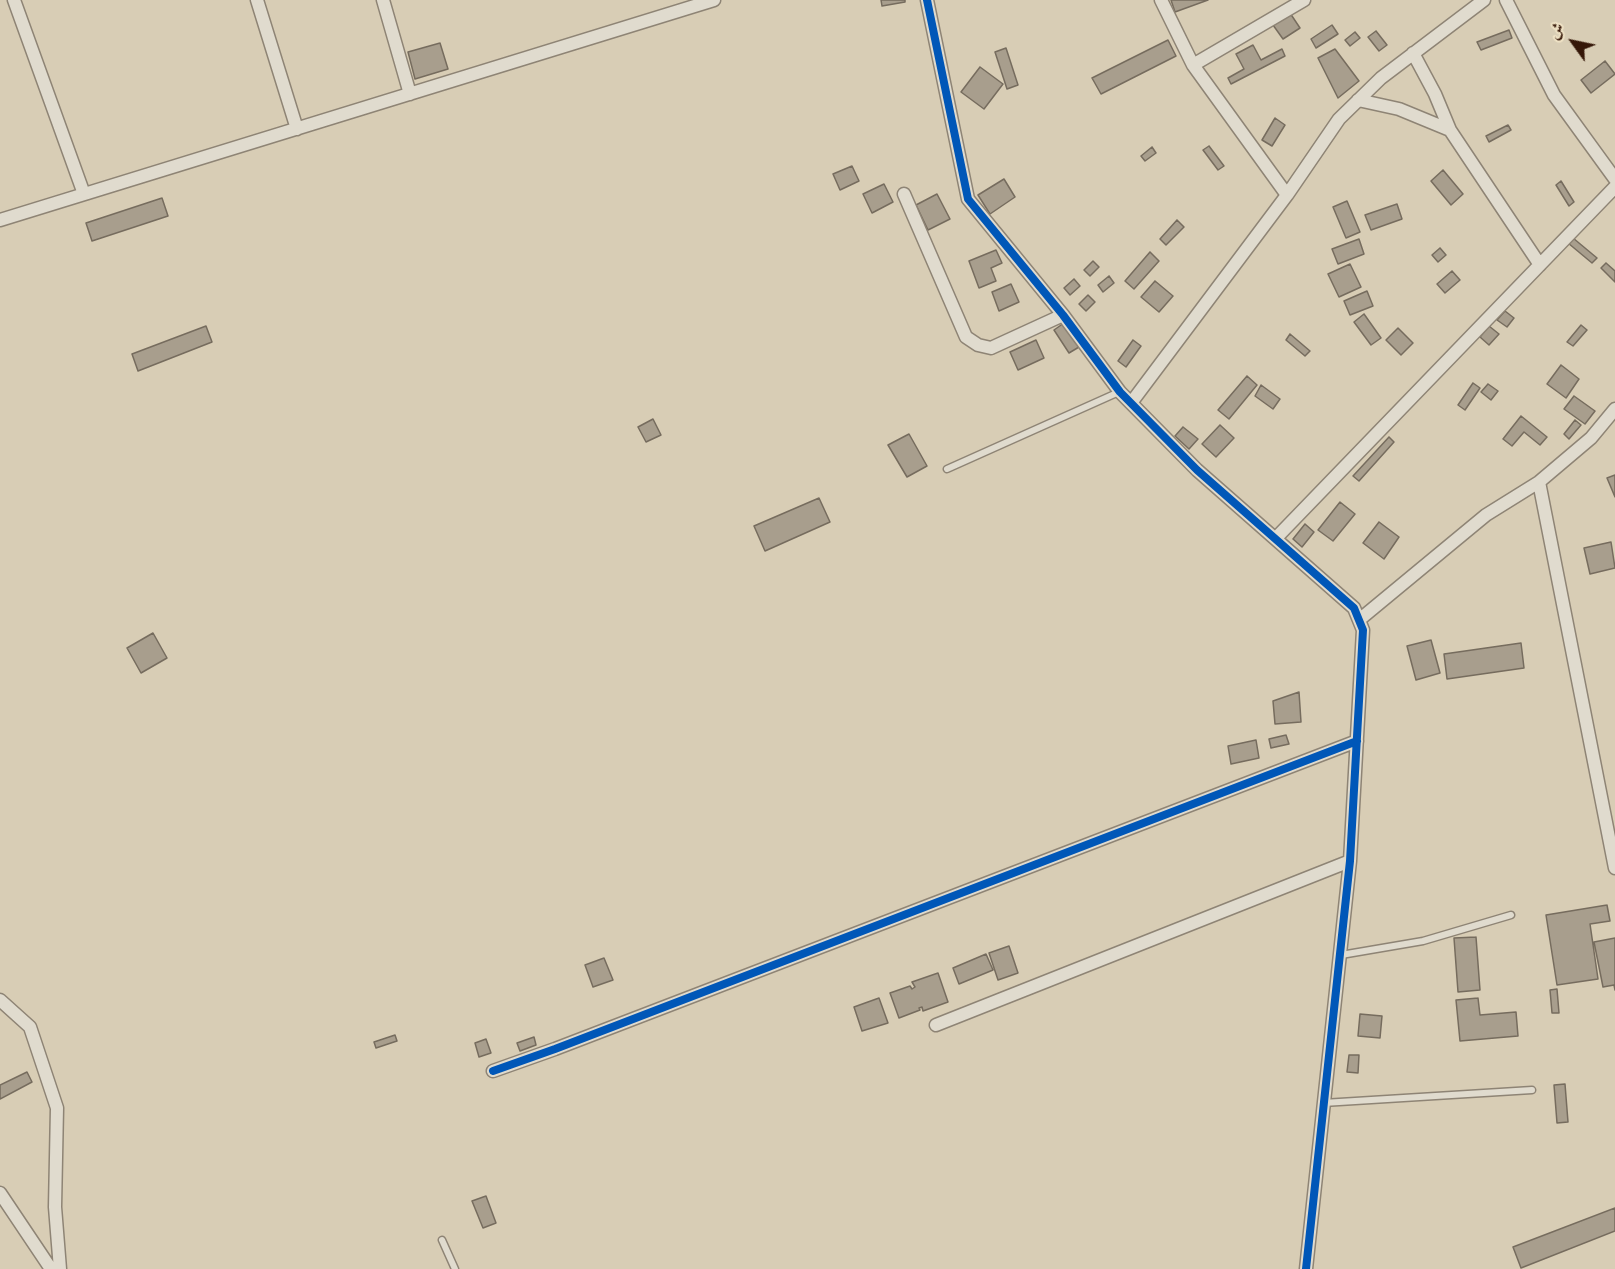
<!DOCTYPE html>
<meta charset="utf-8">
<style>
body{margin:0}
#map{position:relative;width:1615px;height:1269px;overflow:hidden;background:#d8cdb5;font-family:"Sorts Mill Goudy",Amiri,serif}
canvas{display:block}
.north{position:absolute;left:1543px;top:12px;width:60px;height:60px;-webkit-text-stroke:4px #efe2c5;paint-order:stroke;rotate:303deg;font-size:16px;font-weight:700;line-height:24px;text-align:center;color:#351708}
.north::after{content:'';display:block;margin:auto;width:21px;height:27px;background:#351708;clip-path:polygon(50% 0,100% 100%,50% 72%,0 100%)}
</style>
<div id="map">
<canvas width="1615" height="1269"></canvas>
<div class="north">ش</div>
</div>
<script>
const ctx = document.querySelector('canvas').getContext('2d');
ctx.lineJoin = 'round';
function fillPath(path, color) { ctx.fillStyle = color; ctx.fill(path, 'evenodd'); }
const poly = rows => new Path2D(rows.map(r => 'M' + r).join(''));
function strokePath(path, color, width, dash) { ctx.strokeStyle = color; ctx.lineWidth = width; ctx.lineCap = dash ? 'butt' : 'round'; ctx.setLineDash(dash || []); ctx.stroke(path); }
const building = poly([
 [881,0,905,0,905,2,882,6,881,0],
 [1171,0,1208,0,1175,12,1171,0],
 [1290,13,1300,28,1283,39,1273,25,1290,13],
 [1332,25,1338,34,1316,48,1311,39,1332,25],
 [1509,30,1512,38,1481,50,1477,42,1509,30],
 [1376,31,1387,45,1379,51,1368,37,1376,31],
 [1355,32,1360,38,1350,46,1345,40,1355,32],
 [1168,40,1176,56,1101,94,1092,78,1168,40],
 [440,43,448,69,415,79,408,52,440,43],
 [1253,45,1261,60,1282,49,1285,56,1231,84,1228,78,1244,69,1236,54,1253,45],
 [1006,48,1018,85,1007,89,995,52,1006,48],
 [1335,49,1359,81,1338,98,1318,58,1335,49],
 [1605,61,1615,74,1591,93,1581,80,1605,61],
 [980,67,1003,84,984,109,961,92,980,67],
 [1275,118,1285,125,1272,146,1262,140,1275,118],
 [1508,125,1511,130,1489,142,1486,136,1508,125],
 [1209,146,1224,166,1218,170,1203,150,1209,146],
 [1152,147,1156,153,1145,161,1141,156,1152,147],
 [852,166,859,181,840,190,833,174,852,166],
 [1443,170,1463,194,1451,205,1431,181,1443,170],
 [1004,179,1015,197,990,214,978,195,1004,179],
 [1561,181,1574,202,1569,206,1556,185,1561,181],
 [884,184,893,202,872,213,863,194,884,184],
 [937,194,950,219,928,230,916,205,937,194],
 [162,198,168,216,92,241,86,223,162,198],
 [1347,201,1360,232,1346,238,1333,207,1347,201],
 [1397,204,1402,219,1371,230,1365,215,1397,204],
 [1177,220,1184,227,1166,245,1160,239,1177,220],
 [1573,238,1597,258,1592,263,1568,243,1573,238],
 [1359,239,1364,254,1338,264,1332,249,1359,239],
 [1440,248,1446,255,1438,262,1432,255,1440,248],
 [996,250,1002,263,991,268,996,281,979,288,969,261,996,250],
 [1150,252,1159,261,1134,289,1125,281,1150,252],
 [1093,261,1099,267,1090,276,1084,270,1093,261],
 [1606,263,1615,271,1615,282,1601,268,1606,263],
 [1350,264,1361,287,1339,297,1328,274,1350,264],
 [1452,271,1460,280,1445,293,1437,284,1452,271],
 [1109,276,1114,283,1103,292,1098,285,1109,276],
 [1074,279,1080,286,1070,295,1064,288,1074,279],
 [1155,281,1173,296,1159,312,1141,297,1155,281],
 [1011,284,1019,302,999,311,992,292,1011,284],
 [1367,291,1373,306,1350,315,1344,301,1367,291],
 [1088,295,1095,302,1086,311,1079,304,1088,295],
 [1505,311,1514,318,1507,327,1497,320,1505,311],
 [1364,314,1381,338,1371,345,1354,322,1364,314],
 [1064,323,1079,347,1069,353,1054,330,1064,323],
 [1581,325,1587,330,1573,346,1567,342,1581,325],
 [206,326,212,342,138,371,132,354,206,326],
 [1489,326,1499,334,1489,345,1480,337,1489,326],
 [1398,328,1413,343,1401,355,1386,340,1398,328],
 [1290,334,1310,351,1305,356,1286,340,1290,334],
 [1036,340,1044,358,1018,370,1010,352,1036,340],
 [1133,340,1141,346,1126,367,1118,361,1133,340],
 [1561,365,1579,379,1566,398,1547,384,1561,365],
 [1247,376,1257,385,1229,419,1218,410,1247,376],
 [1473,383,1480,388,1465,410,1458,405,1473,383],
 [1488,384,1498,391,1491,400,1481,392,1488,384],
 [1261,385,1280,399,1273,409,1255,396,1261,385],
 [1574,396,1595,411,1585,424,1564,409,1574,396],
 [1521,416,1547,437,1540,445,1524,432,1512,446,1503,439,1521,416],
 [653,419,661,435,646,442,638,427,653,419],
 [1575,420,1581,425,1569,439,1564,434,1575,420],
 [1220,425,1234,438,1216,457,1202,444,1220,425],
 [1183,427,1198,439,1189,449,1175,436,1183,427],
 [909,434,927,466,907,477,888,445,909,434],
 [1389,437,1394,442,1359,481,1353,476,1389,437],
 [1615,475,1615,497,1607,478,1615,475],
 [819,498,830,522,765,551,754,526,819,498],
 [1340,502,1355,514,1333,541,1318,530,1340,502],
 [1379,522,1399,537,1384,559,1363,543,1379,522],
 [1305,524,1314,532,1302,547,1293,539,1305,524],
 [1611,542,1615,568,1590,574,1584,548,1611,542],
 [153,633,167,658,141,673,127,648,153,633],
 [1431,640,1440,673,1416,680,1407,646,1431,640],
 [1521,643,1524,668,1447,679,1444,654,1521,643],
 [1299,692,1301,722,1275,724,1273,701,1299,692],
 [1286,735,1289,744,1271,748,1269,739,1286,735],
 [1256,740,1259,758,1231,764,1228,746,1256,740],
 [1607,905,1610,921,1590,924,1598,979,1557,985,1546,915,1607,905],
 [1476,937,1480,990,1458,992,1454,938,1476,937],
 [1615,938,1615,990,1614,985,1603,987,1594,942,1615,938],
 [1009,946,1018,973,998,980,989,953,1009,946],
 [986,954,993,970,959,984,953,968,986,954],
 [604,958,613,980,593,987,585,965,604,958],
 [938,973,948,1002,923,1011,922,1007,919,1008,920,1010,899,1018,890,993,910,986,912,989,915,987,912,982,938,973],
 [1557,989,1559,1013,1552,1013,1550,990,1557,989],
 [879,998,888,1023,862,1031,854,1007,879,998],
 [1478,998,1480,1015,1516,1012,1518,1036,1460,1041,1456,1000,1478,998],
 [1360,1014,1382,1016,1380,1038,1358,1036,1360,1014],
 [395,1035,397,1041,376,1048,374,1042,395,1035],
 [534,1037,536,1045,520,1051,517,1043,534,1037],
 [486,1039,491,1053,479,1057,475,1043,486,1039],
 [1349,1055,1359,1055,1358,1073,1347,1072,1349,1055],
 [27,1072,32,1082,0,1099,0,1085,27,1072],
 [1565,1084,1568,1122,1557,1123,1554,1085,1565,1084],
 [486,1196,496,1223,483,1228,472,1201,486,1196],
 [1615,1208,1615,1231,1521,1268,1513,1247,1615,1208]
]);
const service = poly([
 [947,469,1119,392],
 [1341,955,1423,941,1511,915],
 [1323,1103,1532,1090],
 [442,1240,455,1269]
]);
const minor = poly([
 [14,0,84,194],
 [257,0,297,129],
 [383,0,410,94],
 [927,0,968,199,1063,315,1120,392,1197,470,1354,608,1363,630,1350,861,1306,1269],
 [1161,0,1193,65,1287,195],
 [1506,0,1554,95,1615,179],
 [1413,53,1435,94,1450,130,1540,265],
 [1193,65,1304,0],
 [1358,100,1399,109,1450,130],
 [904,194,966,337,978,345,991,348,1063,315],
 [0,220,714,0],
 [1131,403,1287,195,1339,119,1381,78,1484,0],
 [1539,482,1615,868],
 [1276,538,1615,187],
 [1359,620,1486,515,1539,482,1591,438,1615,409],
 [0,1000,30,1027,57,1108,55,1207,60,1269],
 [936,1025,1350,861],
 [493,1071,555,1049,1357,741],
 [0,1193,51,1269]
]);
const cycleway = poly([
 [927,0,968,199,1063,315,1120,392,1197,470,1354,608,1363,630,1350,861,1306,1269],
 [493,1071,555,1049,1357,741]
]);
fillPath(building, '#a89e8d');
strokePath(building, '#766c5e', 1.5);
strokePath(service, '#8e8475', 9);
strokePath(minor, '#8e8475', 15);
strokePath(service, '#e0dbce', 6);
strokePath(minor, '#e0dbce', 12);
strokePath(cycleway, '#0057b8', 8);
</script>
